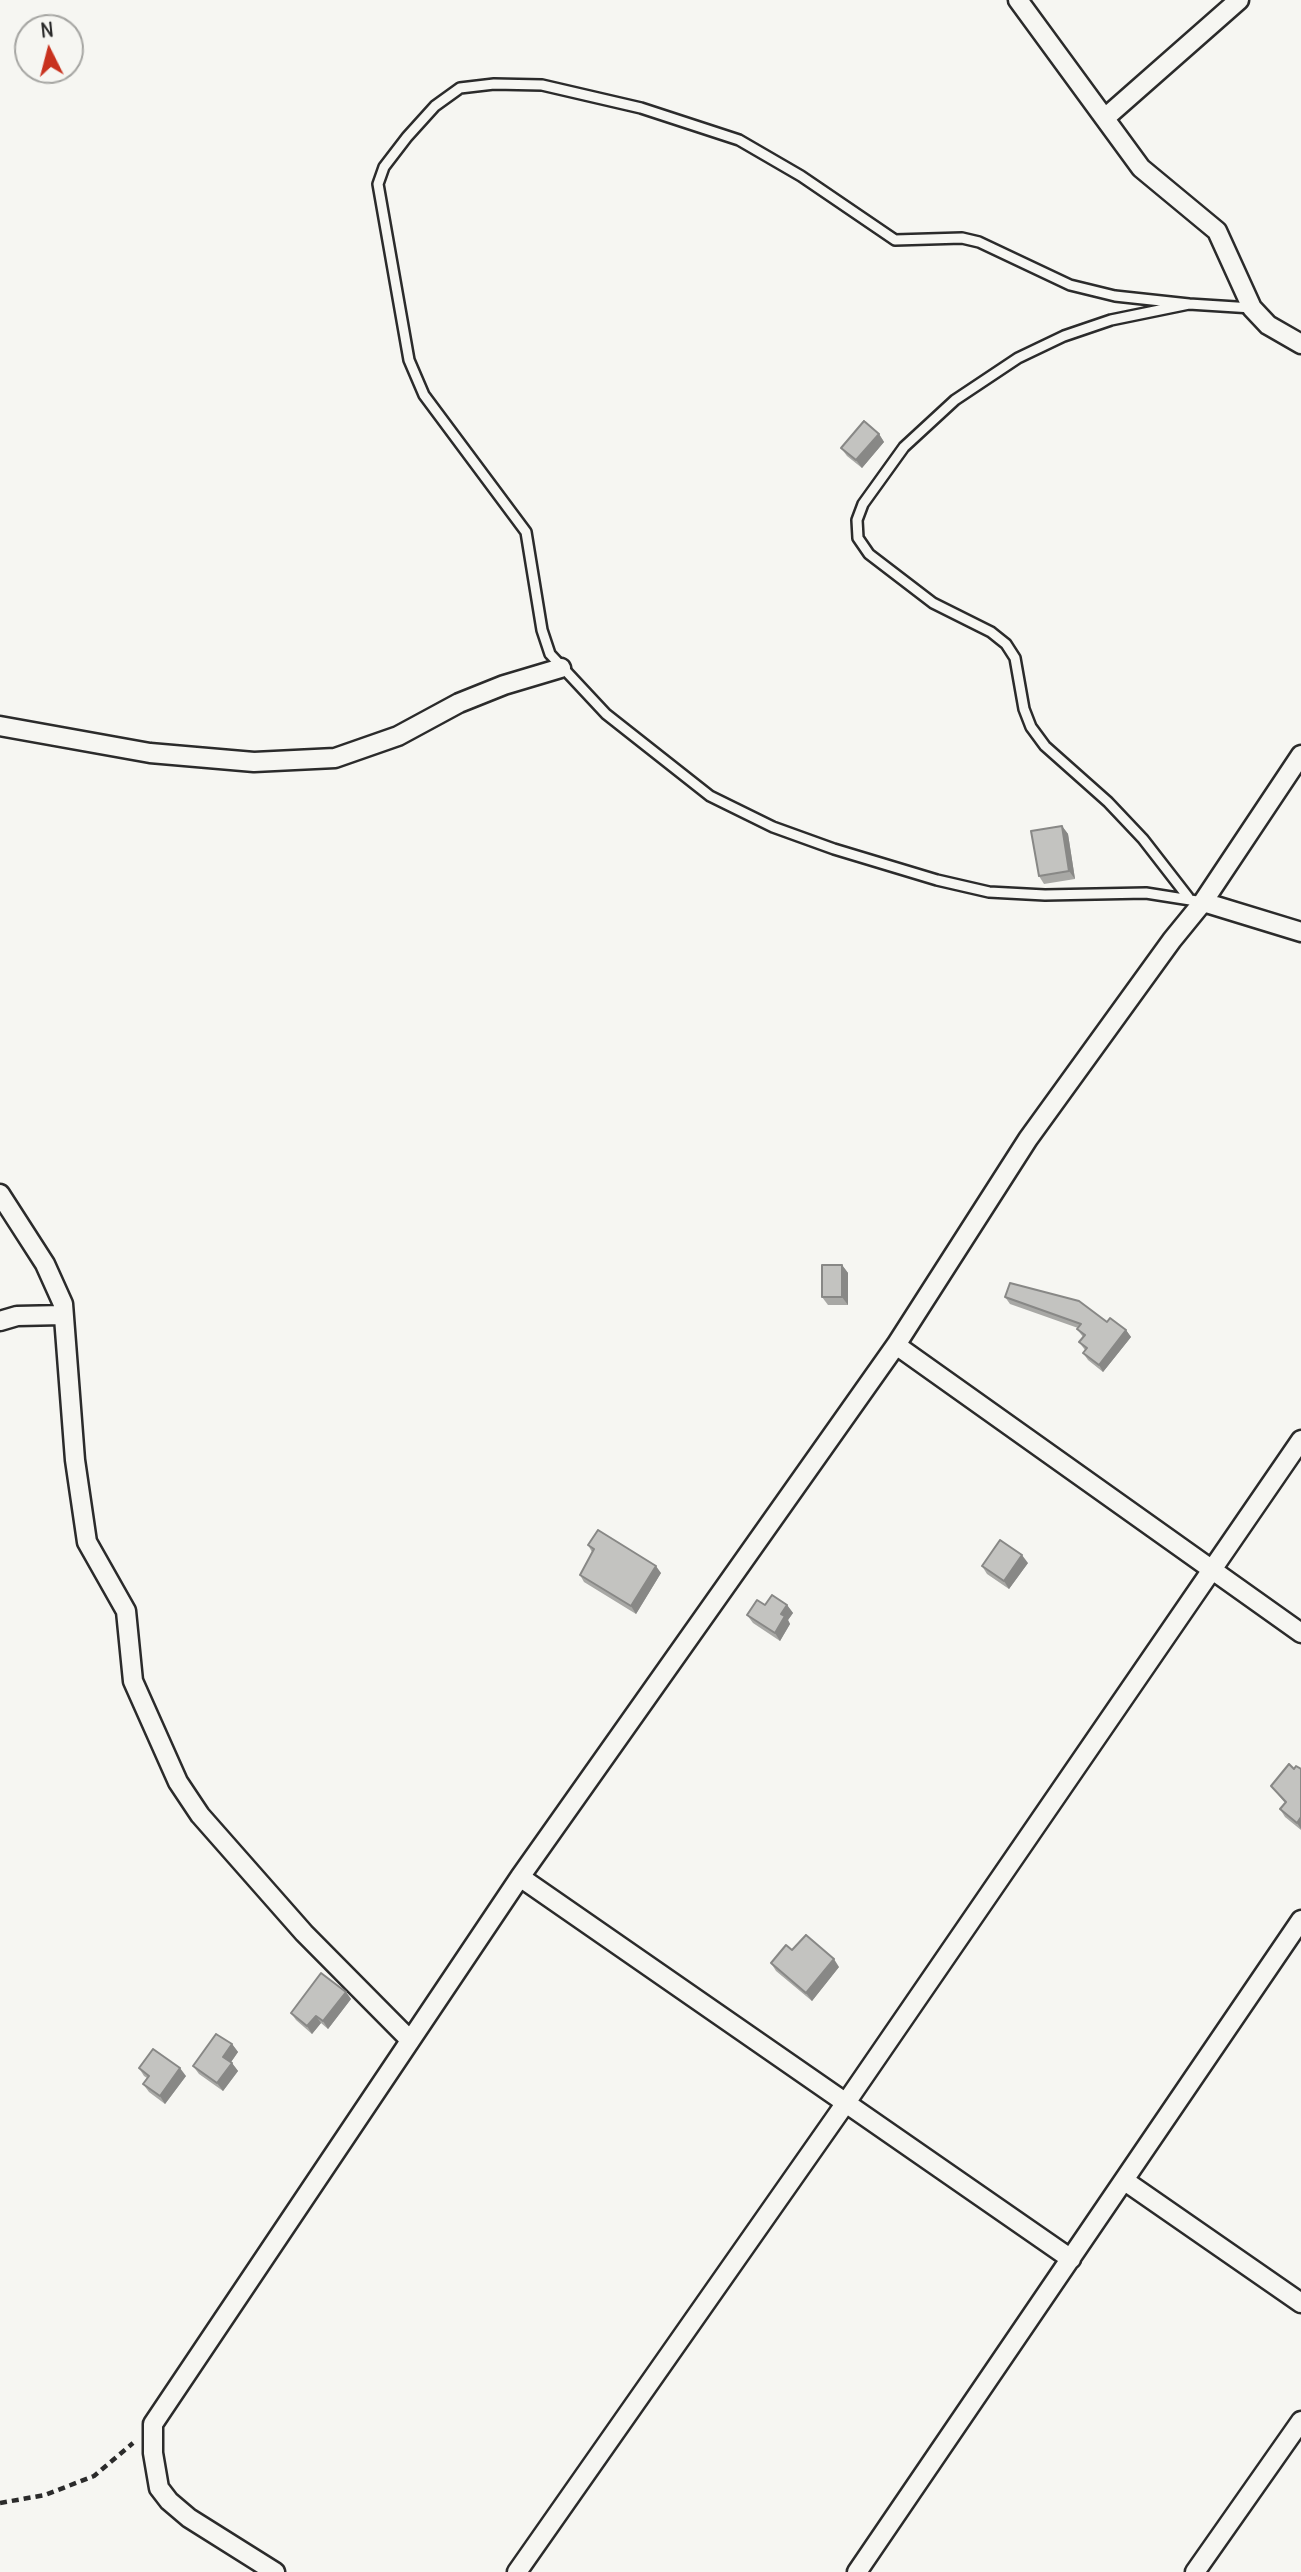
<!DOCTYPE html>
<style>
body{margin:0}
#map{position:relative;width:1301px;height:2572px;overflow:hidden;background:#f6f6f2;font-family:Delius,sans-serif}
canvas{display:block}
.north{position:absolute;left:14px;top:14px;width:70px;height:70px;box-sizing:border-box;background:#f6f6f2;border:2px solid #a5a5a2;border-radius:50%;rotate:354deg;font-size:19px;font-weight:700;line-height:28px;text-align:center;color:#2b2b2b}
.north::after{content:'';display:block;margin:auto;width:24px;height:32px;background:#c8321e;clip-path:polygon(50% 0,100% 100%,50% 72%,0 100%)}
</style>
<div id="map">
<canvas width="1301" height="2572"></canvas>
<div class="north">N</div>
</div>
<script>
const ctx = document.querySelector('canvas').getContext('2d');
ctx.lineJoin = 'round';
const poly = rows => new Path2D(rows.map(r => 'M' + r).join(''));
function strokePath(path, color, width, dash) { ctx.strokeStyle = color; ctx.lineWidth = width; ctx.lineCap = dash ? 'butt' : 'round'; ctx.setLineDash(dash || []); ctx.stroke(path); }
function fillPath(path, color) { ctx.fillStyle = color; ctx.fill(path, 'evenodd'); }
const path = poly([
 [0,2503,45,2495,94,2476,133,2443]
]);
const service = poly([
 [1189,304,1115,296,1070,285,979,242,962,238,895,240,801,176,739,140,641,108,542,85,494,84,460,88,435,106,407,137,384,167,378,184,409,360,424,395,526,532,542,630,550,654,606,714,710,796,773,827,834,849,937,880,989,892,1045,895,1146,893,1203,902],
 [1188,897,1143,839,1108,802,1045,746,1031,727,1024,709,1015,658,1006,644,991,632,933,603,869,554,858,538,857,520,863,504,904,447,955,400,1018,358,1064,336,1111,320,1189,304,1252,308]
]);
const minor = poly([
 [1018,0,1141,168,1217,231,1252,308,1268,325,1301,344],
 [1105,118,1239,0],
 [0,726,150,753,254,762,335,758,398,736,459,703,504,685,561,668],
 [1203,902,1301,932],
 [0,1194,45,1264,63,1304,75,1460,87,1542,126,1611,133,1681,178,1782,200,1815,304,1933,410,2040],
 [0,1321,17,1316,63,1315],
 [896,1345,1301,1633],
 [520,1877,1071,2259],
 [1125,2181,1301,2303],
 [275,2572,189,2518,169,2501,159,2488,153,2453,153,2424,520,1877,896,1345,1028,1139,1172,940,1203,902,1301,755],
 [517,2572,845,2104,1301,1440],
 [857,2572,1301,1920],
 [1195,2572,1301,2421]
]);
const wall = poly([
 [879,434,884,442,862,468,847,456,841,448],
 [1062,826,1068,834,1075,879,1044,884,1039,876],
 [842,1265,848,1273,848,1305,828,1305,822,1297],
 [1005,1297,1107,1322,1126,1330,1131,1337,1103,1372,1088,1360,1083,1353,1085,1350,1079,1342,1083,1337,1077,1329,1078,1328,1010,1304],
 [588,1545,661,1573,636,1614,584,1582,580,1575,592,1552],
 [1028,1563,1009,1589,987,1574,982,1566],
 [765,1605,787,1605,793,1613,788,1620,790,1624,780,1641,753,1623,747,1615],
 [1294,1769,1301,1769,1301,1830,1285,1817,1280,1809,1285,1803,1271,1786],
 [792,1950,839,1967,812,2001,776,1971,771,1963],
 [346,1992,351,1999,328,2029,321,2023,312,2034,296,2020,291,2013],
 [232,2044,238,2052,231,2062,238,2071,223,2091,199,2074,193,2066],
 [139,2068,186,2076,165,2104,149,2092,143,2084,147,2078,144,2076]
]);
const shadedWall = poly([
 [879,434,884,442,862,468,856,460],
 [1062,826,1068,834,1075,879,1069,871],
 [842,1265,848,1273,848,1305,842,1297],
 [1126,1330,1131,1337,1103,1372,1099,1365],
 [1022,1555,1028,1563,1009,1589,1004,1581],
 [656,1566,661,1573,636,1614,631,1606],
 [787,1605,793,1613,788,1620,790,1624,780,1641,775,1633,781,1614],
 [1301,1817,1301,1829,1297,1823],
 [834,1959,839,1967,812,2001,806,1993],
 [346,1992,351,1999,328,2029,323,2021],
 [316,2016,321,2023,312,2034,307,2026],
 [232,2044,238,2052,229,2065,223,2057],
 [232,2063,238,2071,223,2091,217,2083],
 [180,2068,186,2076,165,2104,160,2096]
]);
const building = poly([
 [864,421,879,434,856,460,841,448,864,421],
 [1062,826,1069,871,1039,876,1031,831,1062,826],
 [822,1265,842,1265,842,1297,822,1297,822,1265],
 [1010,1283,1079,1301,1107,1322,1110,1318,1126,1330,1099,1365,1083,1353,1087,1348,1079,1342,1085,1335,1077,1329,1081,1324,1005,1297,1010,1283],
 [598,1530,656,1566,631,1606,580,1575,594,1549,588,1545,598,1530],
 [1000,1540,1022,1555,1004,1581,982,1566,1000,1540],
 [772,1595,787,1605,781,1614,785,1616,775,1633,747,1615,757,1600,765,1605,772,1595],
 [1289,1764,1294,1769,1296,1766,1301,1769,1301,1817,1297,1823,1280,1809,1286,1802,1271,1786,1289,1764],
 [806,1935,834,1959,806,1993,771,1963,786,1945,792,1950,806,1935],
 [321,1973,346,1992,323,2021,316,2016,307,2026,291,2013,321,1973],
 [216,2034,232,2044,223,2057,232,2063,217,2083,193,2066,216,2034],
 [153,2049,180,2068,160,2096,143,2084,149,2076,139,2068,153,2049]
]);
strokePath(service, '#2b2b2b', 14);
strokePath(minor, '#2b2b2b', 23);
strokePath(path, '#2b2b2b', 4.5, [7, 5]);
strokePath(service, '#f6f6f2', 9);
strokePath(minor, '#f6f6f2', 18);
fillPath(wall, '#a8a8a5');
fillPath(shadedWall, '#888886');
fillPath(building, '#c3c3c0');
strokePath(building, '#888886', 2);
</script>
